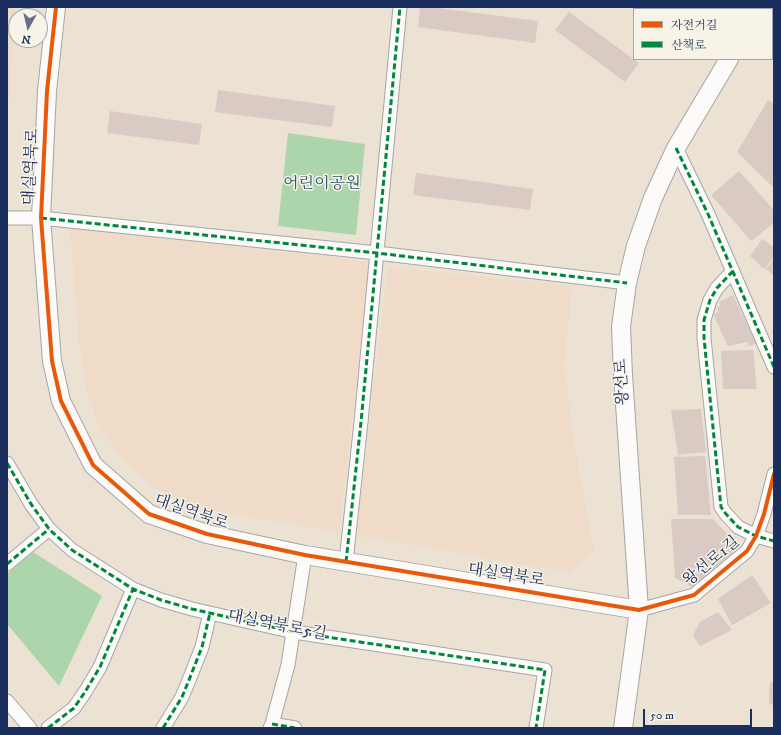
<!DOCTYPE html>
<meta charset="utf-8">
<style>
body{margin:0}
#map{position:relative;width:781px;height:735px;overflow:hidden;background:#ebe2d4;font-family:"IM FELL DW Pica","Noto Serif KR",serif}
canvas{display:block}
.frame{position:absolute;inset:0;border:8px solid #1b2f5e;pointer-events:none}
.legend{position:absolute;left:633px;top:8px;width:140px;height:52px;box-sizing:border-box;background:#f7f3e8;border:1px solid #9fa5b1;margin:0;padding:5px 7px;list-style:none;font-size:12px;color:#1b2f5e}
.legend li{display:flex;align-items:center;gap:8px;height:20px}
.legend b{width:20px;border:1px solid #9fa5b1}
.north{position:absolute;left:8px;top:8px;width:40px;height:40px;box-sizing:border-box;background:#f7f3e8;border:1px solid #9fa5b1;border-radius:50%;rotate:188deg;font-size:11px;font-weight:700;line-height:16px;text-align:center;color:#1b2f5e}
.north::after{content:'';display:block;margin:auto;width:14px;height:18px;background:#646e87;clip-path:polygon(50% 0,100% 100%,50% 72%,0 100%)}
.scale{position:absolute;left:643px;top:709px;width:109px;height:18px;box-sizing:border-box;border:2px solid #1b2f5e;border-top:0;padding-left:5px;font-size:12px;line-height:14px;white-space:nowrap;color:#1b2f5e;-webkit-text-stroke:3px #f7f3e8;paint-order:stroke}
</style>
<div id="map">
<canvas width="781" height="735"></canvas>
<div class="frame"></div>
<ul class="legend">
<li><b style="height:5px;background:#e8590c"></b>자전거길</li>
<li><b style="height:5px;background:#00873e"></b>산책로</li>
</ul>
<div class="north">N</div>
<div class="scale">50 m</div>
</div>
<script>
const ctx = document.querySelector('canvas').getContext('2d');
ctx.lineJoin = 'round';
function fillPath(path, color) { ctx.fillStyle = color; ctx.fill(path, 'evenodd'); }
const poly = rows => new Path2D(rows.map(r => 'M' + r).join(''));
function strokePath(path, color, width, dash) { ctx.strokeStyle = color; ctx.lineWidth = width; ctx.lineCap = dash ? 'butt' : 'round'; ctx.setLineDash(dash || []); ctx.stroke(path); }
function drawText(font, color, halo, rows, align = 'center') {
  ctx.font = font + ' "IM FELL DW Pica","Noto Serif KR",serif'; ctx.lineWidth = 3; ctx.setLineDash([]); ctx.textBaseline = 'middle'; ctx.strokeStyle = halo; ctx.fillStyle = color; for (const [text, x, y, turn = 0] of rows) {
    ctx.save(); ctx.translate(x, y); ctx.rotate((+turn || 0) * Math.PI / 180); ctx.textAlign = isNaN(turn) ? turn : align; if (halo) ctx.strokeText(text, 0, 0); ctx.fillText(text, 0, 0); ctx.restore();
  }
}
const built = poly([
 [7,7,15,7,7,122],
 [70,228,370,262,339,532,200,509,168,495,153,486,128,464,100,430,86,388,79,342],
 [388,267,572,286,564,365,574,443,594,549,571,573,356,535]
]);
const green = poly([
 [288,133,365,144,356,235,278,226],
 [33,552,102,596,59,686,7,624,7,574]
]);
const building = poly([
 [420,7,431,7,538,21,535,43,418,27],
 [569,12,639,63,625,82,555,30],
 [218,90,335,106,332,127,215,112],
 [768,100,774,103,774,188,737,152],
 [110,111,202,124,199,145,107,133],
 [739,171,774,210,774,223,751,241,711,195],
 [416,173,533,189,530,210,413,195],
 [762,239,774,247,774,257,764,269,750,256],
 [774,259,774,276,766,269],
 [733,295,756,344,748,346,747,342,728,346,713,314,719,312,716,308,721,305,719,302],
 [753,350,757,389,723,389,721,351],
 [701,409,706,452,678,455,671,410],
 [705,456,711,515,678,515,674,457],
 [671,519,713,519,739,546,694,588,675,578],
 [752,575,771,603,732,625,718,599],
 [718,612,732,630,700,646,693,635,700,622],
 [770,682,774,682,774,705,769,704]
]);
const street = poly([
 [676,148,708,214,774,367],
 [7,218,41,218,377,253,627,283],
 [733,271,717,288,710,300,704,320,704,338,721,507,726,514,738,527,756,536,774,541],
 [7,463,31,504,49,529,72,550,133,589,161,600,192,609,294,632,545,670,536,728],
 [346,562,361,422,400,7],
 [7,564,49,529],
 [639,610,694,595,747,551,756,536,764,514,774,474],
 [7,701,30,728],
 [272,724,295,728],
 [48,728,74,708,85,692,100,667,133,589],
 [163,728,182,697,189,680,202,647,210,613],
 [270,728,272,724,288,665,305,555]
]);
const secondary = poly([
 [56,7,47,91,41,218,52,361,61,401,93,465,149,514,207,534,305,555,639,610],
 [761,9,762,7],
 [623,728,639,610,623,375,621,327,627,283,636,246,653,198,676,148,729,59]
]);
const quiet = poly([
 [676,148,708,214,774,367],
 [41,218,377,253,627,283],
 [733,271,717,288,710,300,704,320,704,338,721,507,726,514,738,527,756,536,774,541],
 [7,463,31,504,49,529,72,550,133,589,161,600,192,609,294,632,545,670,536,728],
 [346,562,361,422,400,7],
 [7,564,49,529],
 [272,724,295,728],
 [48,728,74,708,85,692,100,667,133,589],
 [163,728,182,697,189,680,202,647,210,613]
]);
const cycleway = poly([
 [56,7,47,91,41,218,52,361,61,401,93,465,149,514,207,534,305,555,639,610,694,595,747,551,756,536,764,514,774,474]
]);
const streetNames = [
 ["대실역북로",32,167,-87],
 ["왕선로",623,382,-93],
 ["대실역북로",191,513,19],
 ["왕선로1길",712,562,-40],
 ["대실역북로",506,576,9],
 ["대실역북로5길",277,626,11]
];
const parkNames = [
 ["어린이공원",322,185]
];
fillPath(built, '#efdbc7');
fillPath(green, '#acd5ac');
fillPath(building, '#d9cac3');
strokePath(street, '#a7a5a3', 15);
strokePath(secondary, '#a7a5a3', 20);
strokePath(street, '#fcfbf9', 13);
strokePath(secondary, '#fcfbf9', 18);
strokePath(quiet, '#00873e', 3, [6, 3]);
strokePath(cycleway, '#e8590c', 4);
drawText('16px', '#1b2f5e', '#f7f3e8', streetNames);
drawText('16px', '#32566a', '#f7f3e8', parkNames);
</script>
